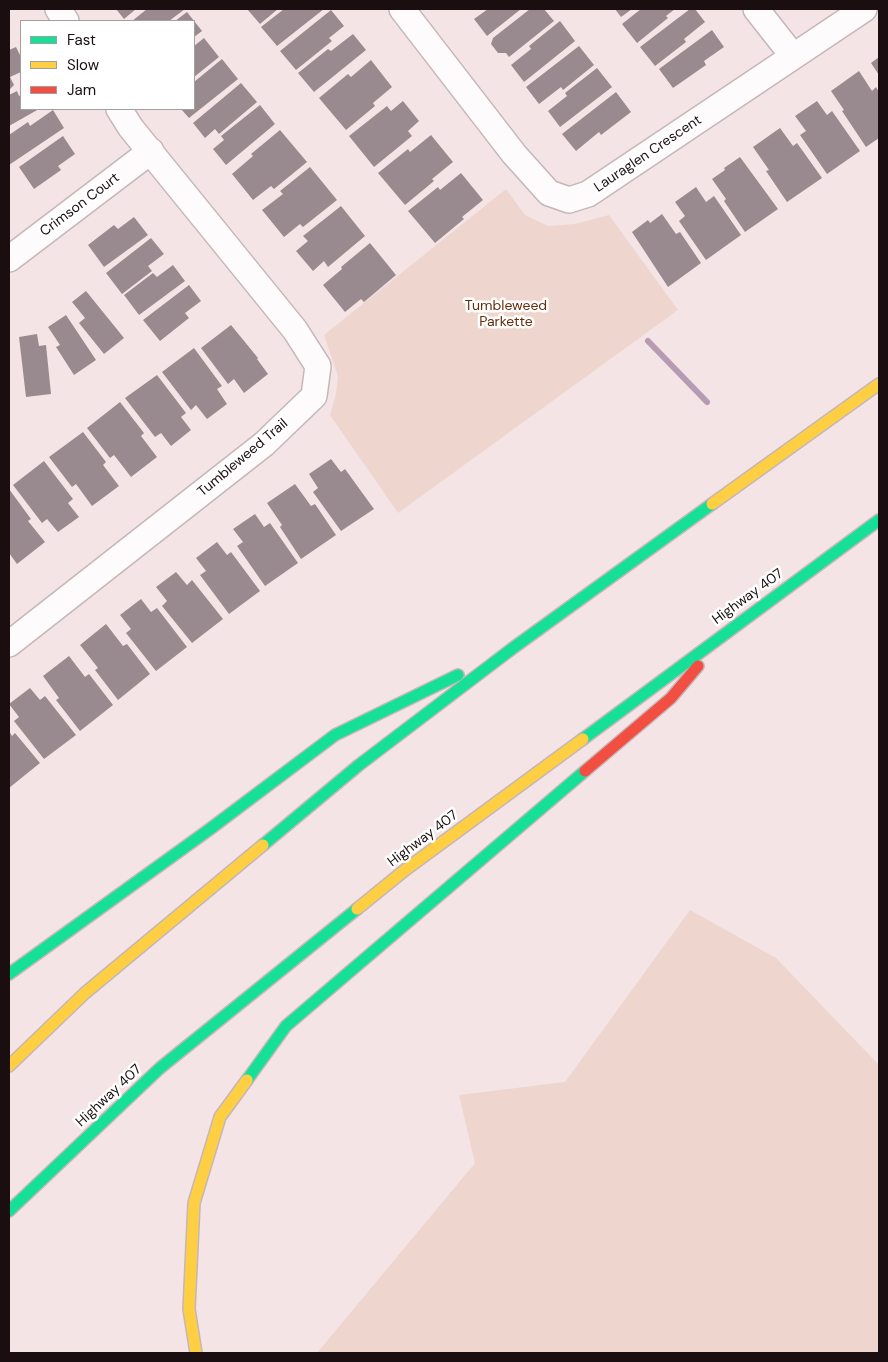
<!DOCTYPE html>
<style>
body{margin:0}
#map{position:relative;width:888px;height:1362px;overflow:hidden;background:#f4e4e6;font-family:"DM Sans",sans-serif}
canvas{display:block}
.frame{position:absolute;inset:0;border:10px solid #1a0e10;pointer-events:none}
.legend{position:absolute;left:20px;top:20px;width:175px;height:90px;box-sizing:border-box;background:#fff;border:1px solid #a39f9f;margin:0;padding:6px 9px;list-style:none;font-size:15px;color:#1a0e10}
.legend li{display:flex;align-items:center;gap:10px;height:25px}
.legend b{width:25px;border:1px solid #a39f9f}
</style>
<div id="map">
<canvas width="888" height="1362"></canvas>
<div class="frame"></div>
<ul class="legend">
<li><b style="height:6px;background:#16e098"></b>Fast</li>
<li><b style="height:6px;background:#ffcf43"></b>Slow</li>
<li><b style="height:6px;background:#f24e42"></b>Jam</li>
</ul>
</div>
<script>
const ctx = document.querySelector('canvas').getContext('2d');
ctx.lineJoin = 'round';
function fillPath(path, color) { ctx.fillStyle = color; ctx.fill(path, 'evenodd'); }
const poly = rows => new Path2D(rows.map(r => 'M' + r).join(''));
function strokePath(path, color, width, dash) { ctx.strokeStyle = color; ctx.lineWidth = width; ctx.lineCap = dash ? 'butt' : 'round'; ctx.setLineDash(dash || []); ctx.stroke(path); }
function drawText(font, color, halo, rows, align = 'center') {
  ctx.font = font + ' "DM Sans",sans-serif'; ctx.lineWidth = 5; ctx.setLineDash([]); ctx.textBaseline = 'middle'; ctx.strokeStyle = halo; ctx.fillStyle = color; for (const [text, x, y, turn = 0] of rows) {
    ctx.save(); ctx.translate(x, y); ctx.rotate((+turn || 0) * Math.PI / 180); ctx.textAlign = isNaN(turn) ? turn : align; if (halo) ctx.strokeText(text, 0, 0); ctx.fillText(text, 0, 0); ctx.restore();
  }
}
const green = poly([
 [506,189,525,215,548,226,575,224,609,215,678,310,398,513,330,415,336,394,338,376,324,335],
 [690,910,776,958,879,1065,879,1353,317,1353,475,1163,459,1095,565,1082]
]);
const stream = poly([
 [648,341,707,402]
]);
const building = poly([
 [116,9,136,9,124,19],
 [147,9,185,9,169,21,132,21],
 [247,9,278,9,260,24],
 [284,9,324,9,277,46,261,27],
 [488,9,521,9,487,36,474,19],
 [530,9,544,9,554,21,509,57,506,53,498,53,491,44,493,38],
 [615,9,632,9,621,17],
 [641,9,675,9,666,16,668,18,637,43,622,24],
 [690,9,695,9,705,22,684,39,686,42,655,66,640,47],
 [331,10,344,26,329,38,332,41,296,70,280,51],
 [187,12,202,31,194,37,194,21,175,21],
 [560,21,575,41,524,82,511,65,531,49,529,46],
 [712,30,724,47,704,61,706,65,673,88,659,69],
 [353,34,366,50,314,92,298,73,328,49,331,51],
 [204,38,219,57,194,77,194,46],
 [579,46,594,65,563,90,561,87,539,104,526,87],
 [16,47,21,57,21,72,10,77,14,85,9,90,9,50],
 [879,57,879,75,871,63],
 [222,59,238,79,189,118,181,109,194,109,194,82],
 [371,60,392,87,373,103,375,106,346,130,319,98,348,74,351,77],
 [597,68,612,87,560,127,548,111,567,96,565,93],
 [859,71,872,91,876,87,879,92,879,138,866,147,842,111,844,110,831,91],
 [241,83,257,102,219,134,215,129,205,138,193,123],
 [17,91,19,96,21,95,21,109,39,109,9,126,9,95],
 [616,92,631,112,601,135,599,132,576,151,562,134],
 [403,101,419,121,408,131,412,136,374,167,349,136,387,106,391,111],
 [817,101,827,115,832,111,860,151,827,174,800,135,806,131,795,116],
 [260,105,275,124,226,165,213,149,224,140,221,136],
 [53,110,64,128,9,165,9,135,28,122,30,126],
 [780,128,793,146,797,143,822,178,787,202,766,171,769,170,753,147],
 [280,130,307,162,274,189,271,186,253,200,232,174,253,156,251,154],
 [431,135,453,162,432,179,434,181,405,205,378,173,408,149,410,152],
 [63,136,75,154,58,166,61,170,34,189,19,167],
 [740,157,778,209,745,232,724,201,726,199,712,179,725,170,724,168],
 [310,167,337,200,303,227,300,224,284,237,262,210,283,194,280,191],
 [461,173,483,200,462,217,464,219,435,243,408,211,438,187,440,190],
 [696,187,706,202,714,196,741,235,706,260,679,221,685,216,675,202],
 [341,206,365,236,328,267,324,261,313,271,296,251,308,241,303,236],
 [662,214,676,234,680,232,701,263,668,287,632,232,648,220,650,223],
 [134,217,148,235,104,267,88,245,114,225,118,229],
 [151,238,164,254,148,266,152,271,122,294,106,273],
 [370,243,396,275,364,302,361,299,345,312,323,285,342,269,341,267],
 [173,265,185,281,139,315,124,295,153,273,157,277],
 [189,285,201,301,185,313,189,318,160,341,143,320],
 [86,291,124,338,104,354,79,323,85,318,72,302],
 [66,315,96,360,74,375,56,347,60,345,48,327],
 [231,325,258,358,257,359,268,374,244,393,234,379,228,384,201,348],
 [37,334,39,346,46,345,51,394,26,397,19,337],
 [194,348,222,386,217,389,227,404,207,419,196,405,191,410,162,372],
 [157,375,186,413,181,417,191,430,171,446,161,433,155,437,125,398],
 [120,402,144,433,141,436,157,457,131,477,114,455,110,458,87,428],
 [83,432,106,462,103,465,119,486,92,506,76,484,72,487,49,457],
 [331,459,341,472,345,469,374,509,341,531,313,492,318,488,309,474],
 [44,461,73,499,68,503,79,517,58,532,47,519,42,523,13,485],
 [295,484,311,506,315,504,336,535,301,559,280,527,282,525,267,503],
 [9,489,31,519,28,521,45,542,17,564,9,553],
 [255,514,264,527,270,523,298,563,265,586,237,546,243,542,233,529],
 [217,542,227,555,231,552,260,591,229,614,200,575,206,571,196,558],
 [176,572,187,585,192,580,223,619,192,643,162,606,167,601,156,587],
 [141,599,151,612,157,608,187,647,156,671,126,633,131,629,120,615],
 [106,624,123,646,127,644,150,674,118,700,95,670,98,668,80,645],
 [69,656,85,677,89,674,113,705,80,731,56,700,59,698,43,676],
 [30,688,40,700,45,696,76,735,44,759,14,721,19,717,9,704],
 [9,731,12,736,15,733,40,763,9,788]
]);
const street = poly([
 [58,9,66,21],
 [402,9,514,154,549,193,569,200,588,194,864,9],
 [756,9,793,56],
 [9,259,151,151],
 [9,644,264,444,314,396,318,366,295,330,131,128,119,109]
]);
const fast = poly([
 [583,739,879,520],
 [263,845,359,765,513,648,712,504],
 [9,974,210,829,335,735,458,675],
 [247,1080,286,1026,585,771],
 [9,1211,160,1068,357,909]
]);
const slow = poly([
 [712,504,879,384],
 [357,909,405,870,583,739],
 [9,1066,85,993,263,845],
 [196,1353,189,1309,194,1203,220,1117,247,1080]
]);
const jam = poly([
 [585,771,671,698,698,666]
]);
const streetNames = [
 ["Lauraglen Crescent",648,154,-34],
 ["Crimson Court",80,205,-37],
 ["Tumbleweed Trail",243,458,-40],
 ["Highway 407",748,597,-36],
 ["Highway 407",423,839,-37],
 ["Highway 407",109,1096,-43]
];
const parkNames = [
 ["Tumbleweed",506,306],
 ["Parkette",506,322]
];
fillPath(green, '#eed6ce');
strokePath(stream, '#b79bb3', 6);
fillPath(building, '#998a8f');
strokePath(street, '#c5b7b9', 28);
strokePath(fast, '#c5b7b9', 14);
strokePath(slow, '#c5b7b9', 14);
strokePath(jam, '#c5b7b9', 14);
strokePath(street, '#fdfbfb', 25);
strokePath(fast, '#16e098', 11);
strokePath(slow, '#ffcf43', 11);
strokePath(jam, '#f24e42', 11);
drawText('14px', '#1a0e10', '#fff', streetNames);
drawText('14px', '#652d0a', '#fff', parkNames);
</script>
